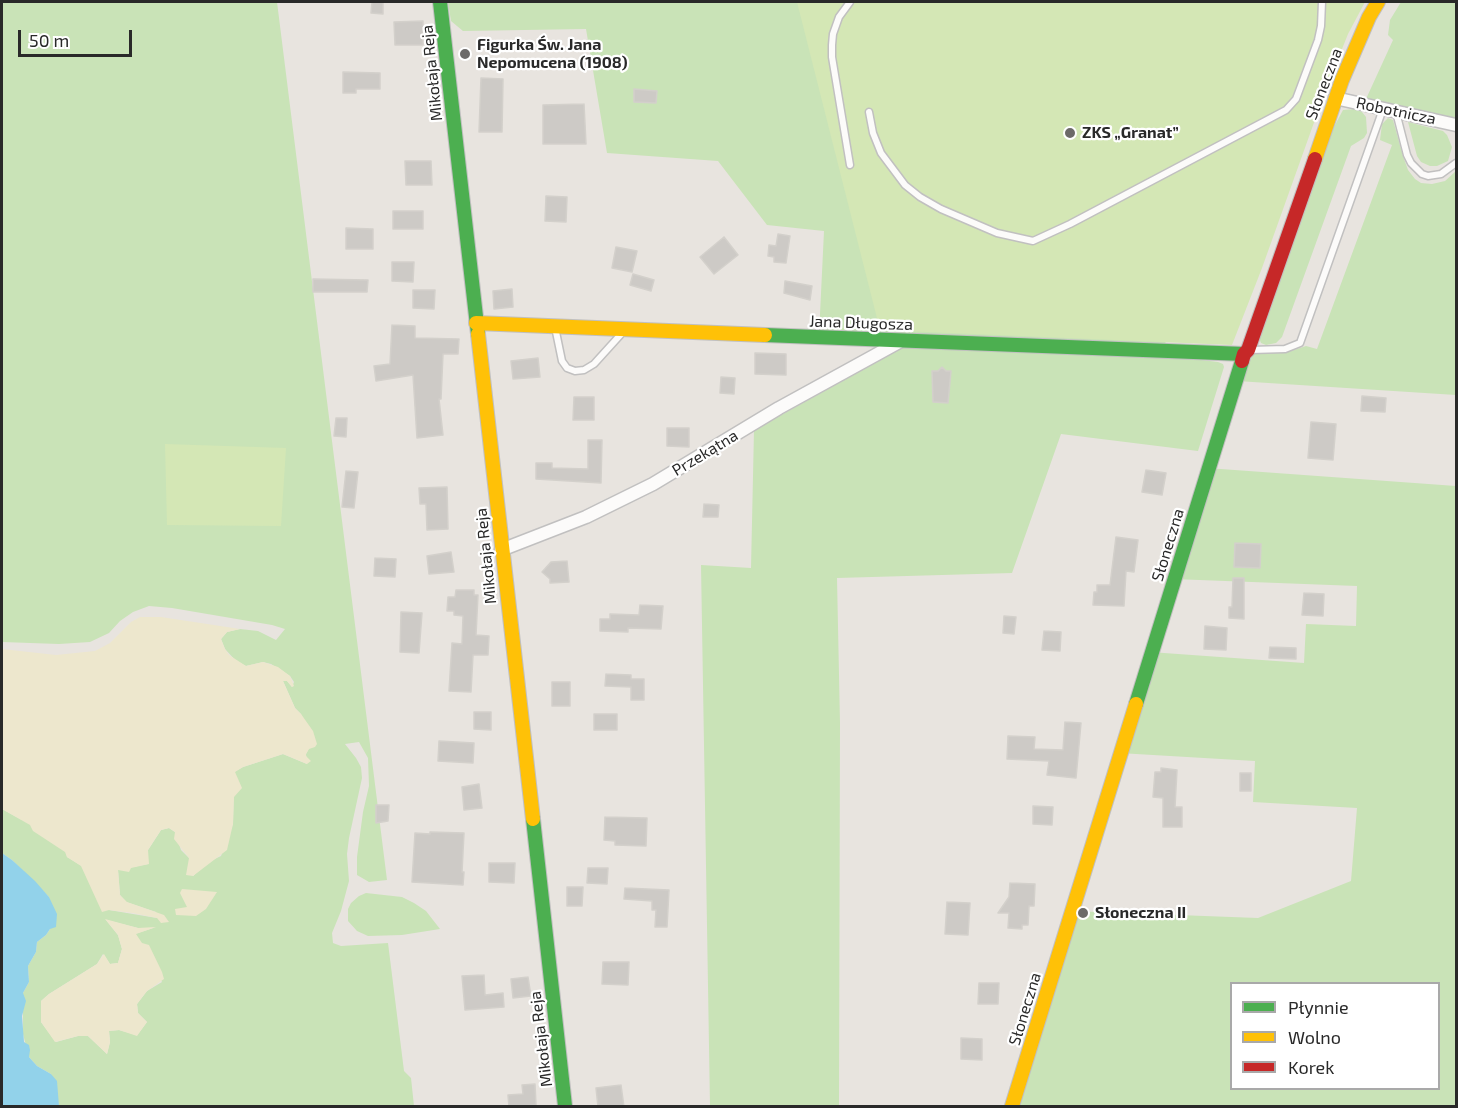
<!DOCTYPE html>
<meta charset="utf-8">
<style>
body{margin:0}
#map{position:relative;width:1458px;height:1108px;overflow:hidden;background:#e8e4df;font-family:"Exo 2",sans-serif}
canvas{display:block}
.frame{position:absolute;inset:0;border:3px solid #292929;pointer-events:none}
.legend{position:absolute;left:1230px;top:982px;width:210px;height:108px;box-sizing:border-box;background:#fff;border:2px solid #a9a9a9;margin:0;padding:8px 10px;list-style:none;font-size:18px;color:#292929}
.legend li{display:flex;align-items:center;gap:12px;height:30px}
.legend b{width:30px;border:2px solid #a9a9a9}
.scale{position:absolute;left:18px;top:30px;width:114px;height:27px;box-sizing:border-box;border:3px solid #292929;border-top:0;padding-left:8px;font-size:18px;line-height:21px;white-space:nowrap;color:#292929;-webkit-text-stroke:4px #fff;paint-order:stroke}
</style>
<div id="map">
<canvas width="1458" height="1108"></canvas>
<div class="frame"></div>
<ul class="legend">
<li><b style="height:8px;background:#4caf50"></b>Płynnie</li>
<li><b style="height:8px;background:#ffc107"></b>Wolno</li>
<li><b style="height:8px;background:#c62828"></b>Korek</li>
</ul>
<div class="scale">50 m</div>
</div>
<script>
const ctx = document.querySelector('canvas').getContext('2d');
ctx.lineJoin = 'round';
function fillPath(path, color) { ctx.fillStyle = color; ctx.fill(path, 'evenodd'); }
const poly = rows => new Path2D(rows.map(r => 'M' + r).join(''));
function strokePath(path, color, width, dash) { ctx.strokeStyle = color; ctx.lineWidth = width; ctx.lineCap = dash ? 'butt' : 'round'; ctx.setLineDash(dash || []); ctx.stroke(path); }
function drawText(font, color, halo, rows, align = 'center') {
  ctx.font = font + ' "Exo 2",sans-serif'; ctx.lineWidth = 4.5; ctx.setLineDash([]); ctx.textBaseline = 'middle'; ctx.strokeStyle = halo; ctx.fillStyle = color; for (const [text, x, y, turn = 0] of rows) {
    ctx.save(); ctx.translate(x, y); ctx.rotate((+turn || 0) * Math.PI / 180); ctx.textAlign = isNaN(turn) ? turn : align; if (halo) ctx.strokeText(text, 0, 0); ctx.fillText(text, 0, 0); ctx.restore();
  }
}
const green = poly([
 [2,2,277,2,387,880,369,882,357,875,357,857,363,812,369,786,368,758,359,742,345,744,356,758,361,767,362,778,349,838,347,854,349,881,341,911,332,933,333,943,341,946,388,943,404,1071,411,1078,414,1106,59,1106,51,1074,37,1066,29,1057,23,1034,23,993,29,982,28,966,36,952,37,942,46,935,50,929,49,897,12,860,2,853,2,809,22,820,58,820,67,857,82,866,109,910,157,918,156,912,126,902,120,895,118,870,148,864,148,850,161,830,169,828,175,832,181,850,189,858,193,876,208,862,221,856,233,824,234,772,243,767,283,754,307,764,306,754,309,748,301,714,295,708,283,681,287,681,292,687,294,682,290,676,271,664,263,662,246,666,236,661,225,649,221,639,227,632,240,629,258,631,276,640,285,629,272,625,172,608,149,606,133,612,120,621,109,633,90,642,59,644,2,642],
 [106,920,138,928,153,928,135,934,162,982,147,991,137,1004,138,1013,147,1022,137,1035,119,1030,109,1031,110,1042,107,1054,88,1036,78,1036,56,1042,41,1022,41,1001,49,994,97,964,103,954,110,964,118,963,122,949,118,935],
 [448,2,829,2,1166,342,1163,345,819,335,824,231,767,225,718,161,607,153,586,29,463,31,451,21],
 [1401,2,1456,2,1456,119,1366,99,1393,40,1388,35,1390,20],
 [1355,109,1362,112,1366,117,1367,133,1364,138,1351,146,1282,337,1276,343,1266,345,1261,343,1259,338,1334,127,1343,110],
 [1388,118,1393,120,1403,156,1408,170,1415,179,1421,183,1432,184,1445,181,1456,171,1456,395,1237,381,1248,350,1288,352,1306,346,1317,349,1392,145,1380,140,1382,124],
 [1408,122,1443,131,1447,135,1452,147,1448,161,1437,166,1430,166,1421,162,1417,156],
 [914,347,1176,357,1218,362,1223,364,1224,367,1198,451,1061,434,1012,573,837,578,840,723,839,1106,710,1106,701,565,751,568,754,430,902,348],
 [1207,468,1456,486,1456,1106,1010,1106,1071,911,1258,918,1351,881,1357,808,1253,802,1255,761,1119,753,1150,652,1304,663,1306,624,1356,626,1357,586,1173,579],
 [1232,984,1438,984,1438,1088,1232,1088],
 [366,893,402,897,414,903,426,911,440,929,402,935,368,936,357,931,348,921,348,909,351,903,359,896]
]);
const sand = poly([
 [140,617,161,617,240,629,227,632,221,639,225,649,229,655,246,666,263,662,278,667,290,676,294,686,292,687,287,681,283,681,295,708,301,714,313,731,317,744,315,747,309,749,306,754,306,756,311,761,307,764,283,754,243,767,235,772,242,788,234,797,233,824,227,850,193,876,186,875,189,858,174,839,175,832,169,828,161,830,148,850,149,864,131,868,129,872,118,870,120,895,127,902,164,915,169,922,161,923,157,918,133,913,109,910,102,912,81,866,67,857,65,852,33,831,30,825,2,809,2,649,56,655,95,651,110,643,131,622],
 [182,889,217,892,206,909,196,916,176,915,175,909,187,907,180,893],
 [105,919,138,928,156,927,136,934,142,943,149,945,162,972,164,979,147,991,137,1004,138,1013,147,1022,137,1036,119,1030,109,1031,110,1042,107,1054,88,1036,78,1036,55,1042,41,1022,41,1001,49,994,97,964,104,954,110,964,118,963,122,949,118,935]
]);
const pitch = poly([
 [797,2,1365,2,1348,34,1326,89,1262,268,1232,345,880,330],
 [165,444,286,448,281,526,167,525]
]);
const water = poly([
 [2,853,12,860,35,881,49,897,57,914,56,927,50,929,46,935,37,942,36,952,28,966,29,982,23,993,26,1001,22,1016,24,1042,29,1045,30,1050,29,1057,37,1066,51,1074,57,1081,59,1106,2,1106]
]);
const building = poly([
 [372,2,383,2,383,14,371,13,372,2],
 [423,21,423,45,395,45,394,22,423,21],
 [343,72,380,73,380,89,356,89,356,93,343,93,343,72],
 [481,78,503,79,502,132,479,132,481,78],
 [634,89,657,91,656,103,634,102,634,89],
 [584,104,586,144,543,144,543,105,584,104],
 [405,161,431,161,432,185,406,185,405,161],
 [546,196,567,197,566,222,545,221,546,196],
 [393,211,423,211,423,229,393,229,393,211],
 [346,228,373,229,373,249,346,249,346,228],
 [778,234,790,236,786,263,774,262,774,257,768,256,769,245,776,246,778,234],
 [724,237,738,255,714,274,700,257,724,237],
 [616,247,637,251,632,272,612,268,616,247],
 [392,262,414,262,413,282,392,281,392,262],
 [633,274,654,280,651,291,630,285,633,274],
 [313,279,368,280,367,292,313,292,313,279],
 [785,281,812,286,810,300,784,293,785,281],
 [512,289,513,307,494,309,493,291,512,289],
 [413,290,435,290,434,309,413,308,413,290],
 [392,325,415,326,415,338,459,339,458,354,443,354,441,399,439,399,443,435,417,438,413,375,376,381,374,366,390,364,392,325],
 [755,353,786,354,786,375,755,374,755,353],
 [538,358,540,377,513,379,511,361,538,358],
 [942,367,946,371,951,371,948,403,933,402,932,371,938,371,942,367],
 [721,377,735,378,734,394,720,393,721,377],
 [1362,396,1386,398,1385,412,1361,411,1362,396],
 [574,397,594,397,594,420,573,420,574,397],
 [336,418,347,418,346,437,334,436,336,418],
 [1311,422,1336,424,1333,460,1308,458,1311,422],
 [667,428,689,428,689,447,667,446,667,428],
 [588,440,602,440,601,483,536,479,536,463,552,463,552,468,588,469,588,440],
 [1146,470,1166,473,1162,495,1142,492,1146,470],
 [346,471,358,472,354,508,342,507,346,471],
 [447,487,448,529,427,530,426,504,420,504,419,488,447,487],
 [704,504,719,505,718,517,703,517,704,504],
 [1116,537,1138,540,1134,572,1126,571,1124,606,1093,605,1094,592,1097,592,1097,585,1110,585,1116,537],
 [1235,543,1261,544,1260,568,1234,567,1235,543],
 [451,552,454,572,429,574,427,556,451,552],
 [375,558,396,559,395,577,374,576,375,558],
 [567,561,569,582,550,583,550,579,542,572,551,562,567,561],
 [1233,578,1244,578,1244,619,1229,618,1229,607,1232,607,1233,578],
 [456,590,474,590,474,595,478,595,476,635,489,636,488,655,473,655,471,692,449,691,452,643,462,644,463,616,454,615,454,611,447,611,448,597,455,597,456,590],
 [1304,593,1324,594,1323,616,1302,615,1304,593],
 [640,605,663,606,661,629,628,628,628,632,600,631,600,619,610,619,610,614,639,615,640,605],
 [401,612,422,613,419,653,400,652,401,612],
 [1004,616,1016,617,1014,634,1003,633,1004,616],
 [1205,626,1227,628,1226,650,1204,649,1205,626],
 [1044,631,1061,632,1060,651,1042,650,1044,631],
 [1270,647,1296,648,1296,659,1269,658,1270,647],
 [606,674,631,675,631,679,644,679,644,700,631,700,631,687,605,686,606,674],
 [552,682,570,682,570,706,552,706,552,682],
 [474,712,491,712,491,730,474,729,474,712],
 [594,714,617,714,617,730,594,730,594,714],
 [1065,722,1081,723,1076,778,1047,775,1049,761,1007,759,1008,736,1035,737,1034,749,1063,750,1065,722],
 [439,741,474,743,473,763,438,761,439,741],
 [1161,768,1177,770,1175,807,1182,807,1182,827,1163,827,1163,798,1153,797,1155,772,1161,772,1161,768],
 [1240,773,1251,773,1251,791,1240,791,1240,773],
 [479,784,482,808,464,810,462,787,479,784],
 [376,805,389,805,388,821,376,823,376,805],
 [1033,806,1053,807,1052,825,1033,824,1033,806],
 [605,817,647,818,646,846,615,845,615,841,604,840,605,817],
 [430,832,464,833,462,872,464,872,463,885,412,882,415,833,430,834,430,832],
 [489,863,515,863,514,883,489,882,489,863],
 [588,868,608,868,607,884,587,883,588,868],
 [1010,883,1035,884,1034,906,1029,906,1028,925,1022,925,1022,929,1008,928,1009,913,998,913,1009,897,1010,883],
 [567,887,583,887,582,906,567,906,567,887],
 [625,888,669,890,667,927,655,927,656,910,652,910,652,901,624,899,625,888],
 [947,902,970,903,968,935,945,934,947,902],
 [603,962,629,962,628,985,602,984,603,962],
 [484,975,485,995,503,993,504,1007,465,1010,462,976,484,975],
 [528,977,531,996,513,998,511,979,528,977],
 [979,983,999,983,998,1004,978,1004,979,983],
 [961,1038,982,1039,982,1060,961,1059,961,1038],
 [535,1084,536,1105,509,1107,508,1095,523,1094,522,1085,535,1084],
 [621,1085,624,1107,598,1107,596,1088,621,1085]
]);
const lane = poly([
 [850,2,839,17,833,34,832,45,832,57,850,165],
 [869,112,873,133,881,153,905,185,920,197,941,209,997,233,1033,241,1070,224,1286,110,1296,99,1318,40,1321,26,1322,2],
 [1396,112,1407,155,1411,163,1422,174,1428,176,1441,174,1456,163],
 [555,327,562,361,567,368,575,371,584,370,594,364,623,332],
 [1251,350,1285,349,1300,343,1383,109]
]);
const street = poly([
 [1335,98,1456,125],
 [501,550,586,517,653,484,779,408,901,341]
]);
const fast = poly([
 [440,2,478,334],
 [765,335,1244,354],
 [1136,704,1242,361],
 [533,819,565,1106]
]);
const slow = poly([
 [1315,159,1342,80,1369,17,1378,2],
 [476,323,765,335],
 [478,334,533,819],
 [1012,1106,1136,704]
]);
const jam = poly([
 [1242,361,1244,354,1248,350,1315,159]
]);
const markers = [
 [465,54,6,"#6c6a69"],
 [1070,133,6,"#6c6a69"],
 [1083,913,6,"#6c6a69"]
];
const poiNames = [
 ["Figurka Św. Jana",477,45],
 ["Nepomucena (1908)",477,63],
 ["ZKS „Granat”",1082,133],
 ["Słoneczna II",1095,913]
];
const streetNames = [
 ["Mikołaja Reja",432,73,-96],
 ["Słoneczna",1324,84,-69],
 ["Robotnicza",1396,111,12],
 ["Jana Długosza",861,323,2],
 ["Przekątna",705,453,-31],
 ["Słoneczna",1168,545,-73],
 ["Mikołaja Reja",486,556,-96],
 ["Słoneczna",1025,1009,-73],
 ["Mikołaja Reja",541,1039,-97]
];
fillPath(green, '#c9e3b7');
fillPath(sand, '#ede7cd');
fillPath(pitch, '#d4e7b5');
fillPath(water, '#92d2ea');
fillPath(building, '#cdcac6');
strokePath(building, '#d3d0cb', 1.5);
strokePath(lane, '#c1c0c0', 9);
strokePath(street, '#c1c0c0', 15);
strokePath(fast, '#c1c0c0', 16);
strokePath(slow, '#c1c0c0', 16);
strokePath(jam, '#c1c0c0', 16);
strokePath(lane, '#fcfbfa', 6);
strokePath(street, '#fcfbfa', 12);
strokePath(fast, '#4caf50', 14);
strokePath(slow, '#ffc107', 14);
strokePath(jam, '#c62828', 14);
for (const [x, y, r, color] of markers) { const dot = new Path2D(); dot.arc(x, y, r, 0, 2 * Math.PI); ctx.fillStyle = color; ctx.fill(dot); strokePath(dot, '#fff', 2); }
drawText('bold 16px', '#292929', '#fff', poiNames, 'left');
drawText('16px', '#292929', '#fff', streetNames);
</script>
